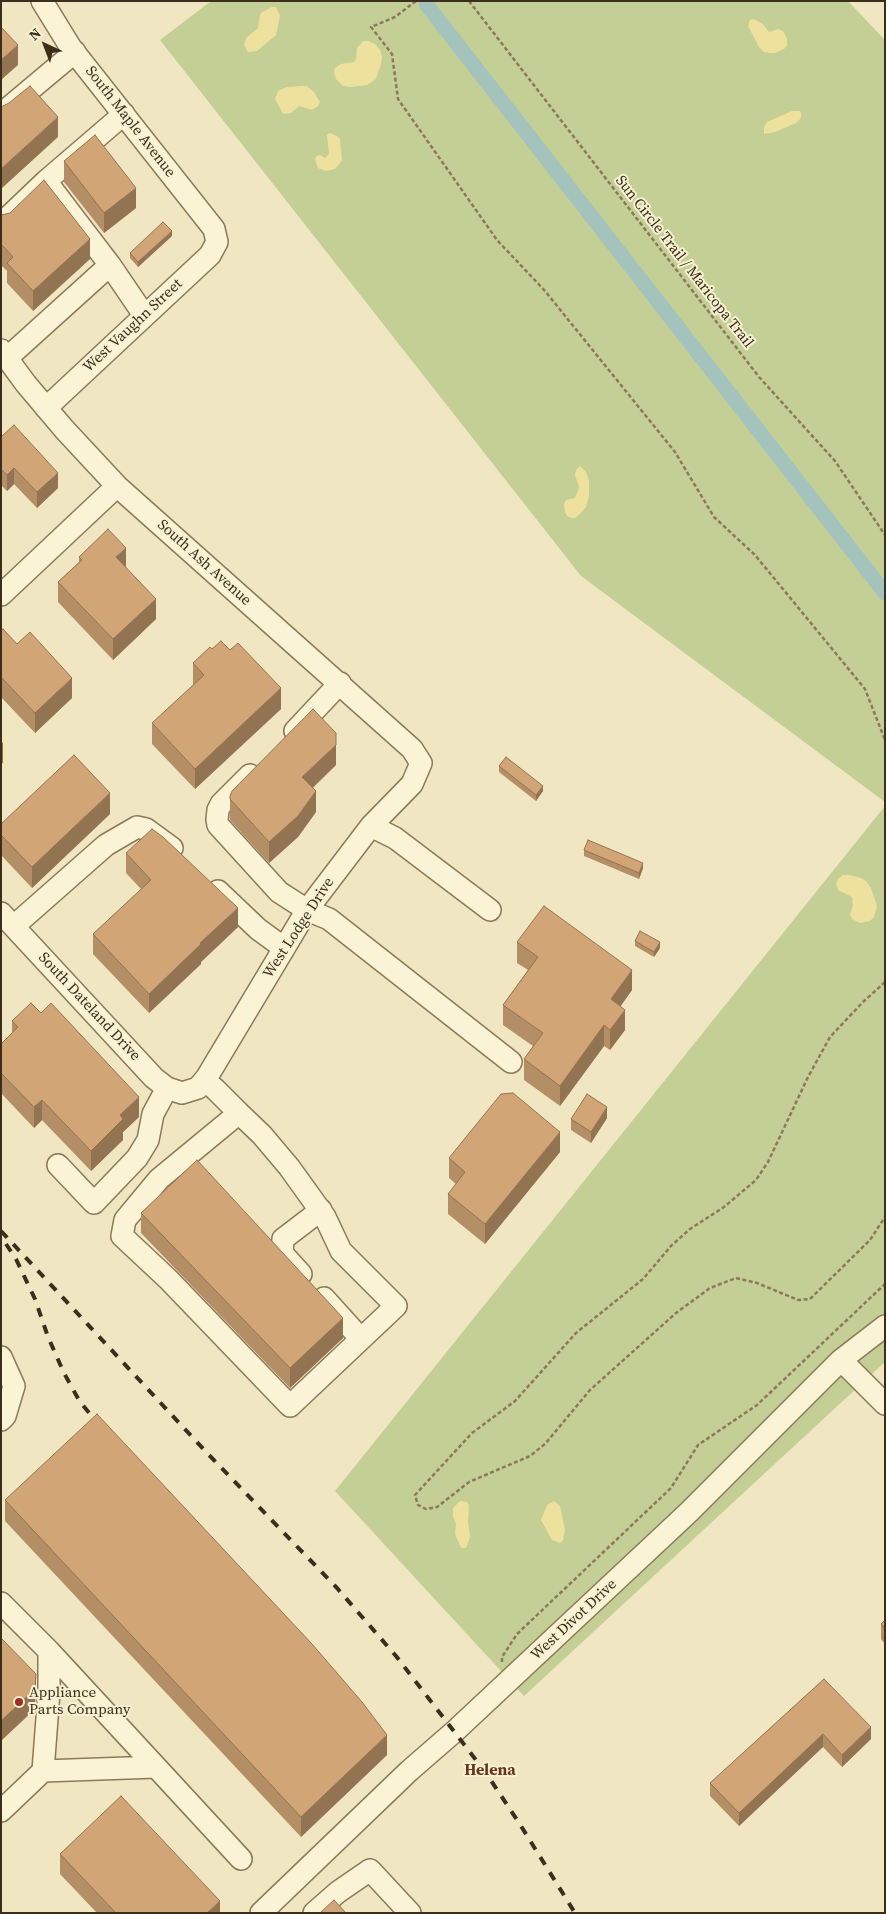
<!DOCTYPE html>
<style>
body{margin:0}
#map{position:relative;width:886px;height:1914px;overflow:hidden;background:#f0e7c2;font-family:"Source Serif 4",serif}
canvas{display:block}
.frame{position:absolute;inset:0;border:2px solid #3b2e1d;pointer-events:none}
.north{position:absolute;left:20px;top:20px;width:50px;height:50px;-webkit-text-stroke:4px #f7f1d2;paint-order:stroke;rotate:317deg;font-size:14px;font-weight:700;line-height:20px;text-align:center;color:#3b2e1d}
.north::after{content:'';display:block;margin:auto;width:18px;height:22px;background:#3b2e1d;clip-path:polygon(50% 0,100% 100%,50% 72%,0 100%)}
</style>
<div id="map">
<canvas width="886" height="1914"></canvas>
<div class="frame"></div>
<div class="north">N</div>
</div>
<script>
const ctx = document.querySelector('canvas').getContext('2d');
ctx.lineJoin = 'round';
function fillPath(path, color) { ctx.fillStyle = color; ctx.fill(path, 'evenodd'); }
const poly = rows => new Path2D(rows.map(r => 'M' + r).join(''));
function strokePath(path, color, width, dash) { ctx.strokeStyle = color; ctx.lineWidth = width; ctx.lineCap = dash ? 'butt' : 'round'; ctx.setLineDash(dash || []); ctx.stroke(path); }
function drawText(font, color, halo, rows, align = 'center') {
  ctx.font = font + ' "Source Serif 4",serif'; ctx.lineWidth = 4; ctx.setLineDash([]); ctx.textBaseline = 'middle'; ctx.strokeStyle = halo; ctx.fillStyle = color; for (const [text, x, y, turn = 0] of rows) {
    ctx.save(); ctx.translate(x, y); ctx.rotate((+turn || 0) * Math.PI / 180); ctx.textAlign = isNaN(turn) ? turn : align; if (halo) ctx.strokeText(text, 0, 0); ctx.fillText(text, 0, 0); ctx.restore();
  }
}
const green = poly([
 [211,1,848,1,885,40,885,802,581,576,160,40],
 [885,806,885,1362,524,1696,335,1491]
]);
const sand = poly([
 [272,7,276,7,280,16,276,35,257,51,248,52,244,45,246,38,258,28,260,15,262,12],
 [754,19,763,24,769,32,778,29,783,31,787,39,787,46,784,49,775,53,771,53,764,52,759,47,748,26,750,20],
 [363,41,368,41,375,44,380,50,382,57,381,64,376,79,367,85,350,87,343,86,336,79,334,72,335,68,341,64,354,62,356,59,357,48],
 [302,86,307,86,314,92,320,102,318,106,312,110,299,106,291,113,283,114,275,99,278,91,287,87],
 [792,111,800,111,801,113,801,118,796,123,775,132,764,134,764,127,767,122],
 [330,133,337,136,340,139,342,161,335,169,326,171,318,168,315,159,317,156,320,155,325,158,329,154,327,135],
 [580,466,586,472,589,481,589,496,586,507,580,514,575,518,572,518,568,517,565,512,564,504,566,500,575,498,577,493,579,487,575,475,576,470],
 [843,875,849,875,861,878,866,881,871,888,877,906,874,917,870,921,860,923,852,919,850,915,853,905,852,897,838,890,836,884,838,879],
 [460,1501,467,1502,469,1505,468,1522,470,1537,466,1548,462,1548,460,1546,455,1534,456,1524,453,1517,453,1508],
 [554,1501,560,1506,565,1530,563,1540,560,1543,552,1540,541,1520,547,1505]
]);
const canal = poly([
 [426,4,885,593]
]);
const path = poly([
 [416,1,395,17,371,27,392,54,398,99,497,240,545,291,675,452,714,517,755,555,865,689,885,740],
 [469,1,759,377,835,461,885,535],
 [885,982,863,1002,830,1037,808,1077,768,1162,756,1180,724,1207,690,1229,671,1246,643,1279,576,1333,515,1401,472,1433,415,1495,418,1505,426,1509,437,1507,469,1482,530,1456,545,1444,590,1390,676,1313,710,1288,736,1278,757,1283,798,1300,810,1299,870,1240,885,1217],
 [502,1662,502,1657,517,1634,671,1488,698,1445,757,1405,885,1284]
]);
const minor = poly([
 [42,1,71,48,214,229,217,242,210,255,46,408],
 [1,114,75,52],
 [46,181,124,114],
 [1,224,46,181,110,265],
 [1,350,26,384,64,429,117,486,412,749,421,763,412,784,371,826,307,910,207,1077,198,1088,182,1093,167,1088,154,1078,1,913],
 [7,358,110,265,144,315],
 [1,595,117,486],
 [295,731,340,683],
 [250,775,221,804,218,810,217,820,218,825,279,892,307,910,329,919,511,1062],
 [371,826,395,838,490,910],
 [218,891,258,929,284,948],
 [14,926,106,845,137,827,146,829,172,848],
 [205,1080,216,1090,239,1113,262,1135,289,1167,325,1217,341,1251,396,1306,290,1406,168,1279,122,1236,125,1220,159,1179,239,1113],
 [58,1165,94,1203,137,1158,148,1140,153,1114,167,1088],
 [301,1274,282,1253,283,1239,321,1210],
 [324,1298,361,1339],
 [1,1357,14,1386,5,1416,1,1420],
 [841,1360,885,1404],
 [1,1603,49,1651,49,1692,43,1771],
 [49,1651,241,1859],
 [43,1771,156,1767],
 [1,1811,43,1771],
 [261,1913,409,1771,455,1731,689,1512,841,1360,885,1326],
 [314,1913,338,1892,370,1870,410,1913]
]);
const rail = poly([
 [1,1231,208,1454,337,1588,396,1656,486,1773,521,1826,575,1913],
 [6,1244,16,1259,35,1299,48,1337,64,1373,80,1402,102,1428]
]);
const wall = poly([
 [64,161,136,208,104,233,64,182],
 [1,215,90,259,33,311,7,283,7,271,1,265],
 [172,236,138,267,130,258,130,253],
 [1,437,58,488,37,508,14,484,7,491,1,485],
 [79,557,126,567,156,619,113,660,58,602,58,582,79,562],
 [1,631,17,644,72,698,35,733,1,697],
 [193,663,281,709,195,789,152,744,152,723,194,685,193,684],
 [336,765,313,788,316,812,298,837,269,863,230,820,230,796],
 [499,766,543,791,536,801,499,772],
 [110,814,32,888,1,855,1,824],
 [584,850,643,868,639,879,584,856],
 [126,853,238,927,201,962,201,964,149,1013,93,954,93,934,141,889,126,873],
 [635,941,660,948,654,957,635,946],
 [517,942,632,990,620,1006,625,1030,610,1050,604,1046,560,1106,524,1080,524,1059,533,1046,503,1025,503,1005,528,970,517,963],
 [12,1021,139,1117,123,1132,123,1140,91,1171,42,1120,34,1128,1,1093,1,1044,12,1033],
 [607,1118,591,1143,571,1130,571,1119],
 [560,1152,485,1244,448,1214,448,1194,456,1184,449,1178,449,1158],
 [141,1213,343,1338,290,1388,141,1233],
 [5,1500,387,1755,301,1837,5,1521],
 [885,1620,885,1644,881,1639,881,1624],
 [824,1679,871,1739,842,1767,823,1747,739,1826,710,1796,710,1783],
 [60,1854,220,1913,97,1913,60,1874]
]);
const shadedWall = poly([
 [18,45,18,65,1,80,1,60],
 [58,117,58,137,1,189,1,169],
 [136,188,136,208,104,233,104,213],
 [172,231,172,236,138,267,138,262],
 [90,239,90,259,33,311,33,291],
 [14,468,14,484,7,491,7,475],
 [58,473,58,488,37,508,37,492],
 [126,548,126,569,116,557],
 [156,599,156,619,113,660,113,639],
 [72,678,72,698,35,733,35,713],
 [281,688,281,709,195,789,195,769],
 [3,742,3,763,1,764,1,744],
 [336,745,336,765,302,797,302,777],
 [543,786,543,791,536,801,536,795],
 [316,791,316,812,298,837,269,863,269,842],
 [110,793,110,814,32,888,32,867],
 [643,863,643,868,639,879,639,873],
 [238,908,238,927,201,962,201,964,149,1013,149,994,200,943],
 [660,942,660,948,654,957,654,952],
 [632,970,632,990,611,1020,611,999],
 [625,1010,625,1030,610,1050,610,1030],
 [604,1025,604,1046,560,1106,560,1086],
 [139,1097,139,1117,123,1132,123,1140,91,1171,91,1151,120,1115],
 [42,1100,42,1120,34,1128,34,1107],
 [607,1107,607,1118,591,1143,591,1132],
 [560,1132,560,1152,485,1244,485,1224],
 [343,1318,343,1338,290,1388,290,1368],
 [36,1674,35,1709,1,1741,1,1721],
 [871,1727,871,1739,842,1767,842,1755],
 [823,1734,823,1747,739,1826,739,1813],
 [387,1735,387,1755,301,1837,301,1817],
 [220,1901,220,1913,207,1913]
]);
const building = poly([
 [1,27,18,45,1,60,1,27],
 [30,86,58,117,1,169,1,107,9,103,30,86],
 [95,135,136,188,104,213,64,161,95,135],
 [44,180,90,239,33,291,7,263,13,257,1,244,1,215,10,213,44,180],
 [163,222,172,231,138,262,130,253,163,222],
 [14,425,58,473,37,492,14,468,7,475,1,469,1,437,14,425],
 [108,529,126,548,116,557,156,599,113,639,58,582,82,560,79,557,108,529],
 [3,629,17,644,30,632,72,678,35,713,1,677,1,631,3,629],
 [221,641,230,650,238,643,281,688,195,769,152,723,204,675,193,663,210,647,212,649,221,641],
 [313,709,336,733,336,745,302,777,316,791,298,816,269,842,230,799,230,796,232,791,313,709],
 [74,755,110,793,32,867,1,835,1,824,74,755],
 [506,757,543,786,536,795,499,766,506,757],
 [152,829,163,837,238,908,200,943,201,944,149,994,93,934,151,880,126,853,152,829],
 [588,840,643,863,639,873,584,850,588,840],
 [544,906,632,970,611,999,625,1010,610,1030,604,1025,560,1086,524,1059,543,1033,503,1005,538,957,517,942,544,906],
 [640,931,660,942,654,952,635,941,640,931],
 [31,1003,41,1013,51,1003,139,1097,120,1115,123,1119,91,1151,42,1100,34,1107,1,1073,1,1044,18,1027,12,1021,31,1003],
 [513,1093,560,1132,485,1224,448,1194,465,1172,449,1158,501,1094,513,1093],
 [587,1094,607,1107,591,1132,571,1119,587,1094],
 [197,1160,343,1318,290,1368,141,1213,197,1160],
 [97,1414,312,1644,362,1702,387,1735,301,1817,5,1500,97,1414],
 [885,1620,885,1628,881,1624,885,1620],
 [1,1638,36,1674,35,1689,1,1721,1,1638],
 [824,1679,871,1727,842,1755,823,1734,739,1813,710,1783,824,1679],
 [121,1796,220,1901,207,1913,116,1913,60,1854,121,1796],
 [334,1900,346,1913,320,1913,334,1900]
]);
const markers = [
 [19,1702,5,"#9e3025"]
];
const streetNames = [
 ["South Maple Avenue",130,122,52],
 ["Sun Circle Trail / Maricopa Trail",684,262,52],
 ["West Vaughn Street",133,326,-43],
 ["South Ash Avenue",204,563,42],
 ["West Lodge Drive",299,928,-57],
 ["South Dateland Drive",89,1007,47],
 ["West Divot Drive",574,1620,-43]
];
const poiNames = [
 ["Appliance",29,1693],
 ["Parts Company",29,1710]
];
const neighbourhoodNames = [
 ["Helena",490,1771]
];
fillPath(green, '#c3cf95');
fillPath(sand, '#eee19e');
strokePath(canal, '#a5c3bd', 15);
strokePath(minor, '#8c7958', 24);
strokePath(path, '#8c7958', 2.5, [4, 2.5]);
strokePath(minor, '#fbf3d6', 21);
strokePath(rail, '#3b2e1d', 4, [9, 9]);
fillPath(wall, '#b48e65');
fillPath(shadedWall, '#927453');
fillPath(building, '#d1a576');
strokePath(building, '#927453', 1);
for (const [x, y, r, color] of markers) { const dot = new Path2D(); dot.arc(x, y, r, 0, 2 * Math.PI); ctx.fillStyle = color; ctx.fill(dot); strokePath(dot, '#f7f1d2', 2); }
drawText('15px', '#3b2e1d', '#f7f1d2', streetNames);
drawText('15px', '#3b2e1d', '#f7f1d2', poiNames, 'left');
drawText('bold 16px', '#6a331a', '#f7f1d2', neighbourhoodNames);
</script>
